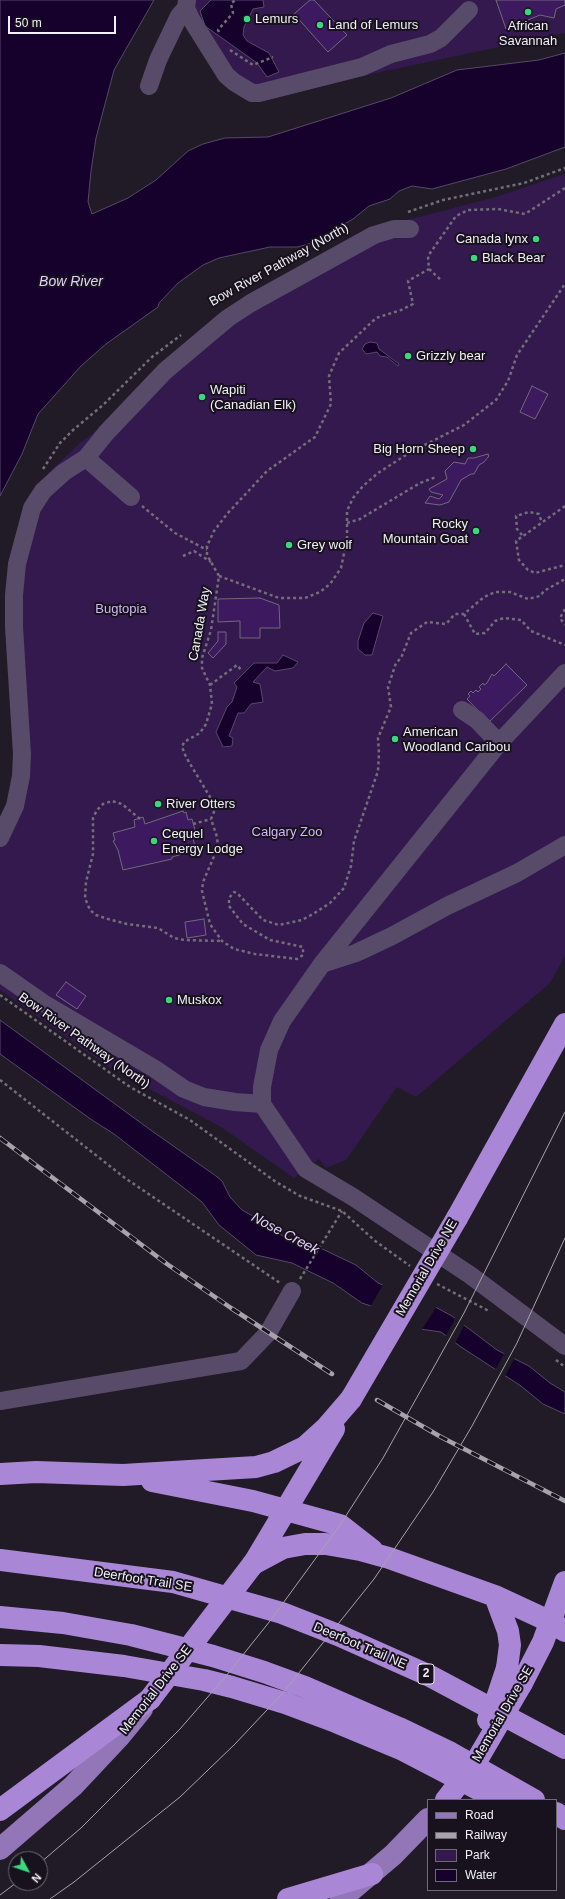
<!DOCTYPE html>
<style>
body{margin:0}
#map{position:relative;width:565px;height:1899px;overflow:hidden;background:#201b27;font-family:Helvetica,sans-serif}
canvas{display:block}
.legend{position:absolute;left:427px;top:1799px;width:130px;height:92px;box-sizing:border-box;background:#17121d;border:1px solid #6f6a74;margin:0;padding:5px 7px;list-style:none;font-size:12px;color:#f2eff7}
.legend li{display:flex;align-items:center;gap:8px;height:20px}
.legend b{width:20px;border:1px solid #6f6a74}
.north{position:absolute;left:8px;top:1851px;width:40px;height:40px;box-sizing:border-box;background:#17121d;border:1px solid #6f6a74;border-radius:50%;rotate:130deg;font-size:11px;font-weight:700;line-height:16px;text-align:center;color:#f2eff7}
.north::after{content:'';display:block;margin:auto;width:14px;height:18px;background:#3bd77f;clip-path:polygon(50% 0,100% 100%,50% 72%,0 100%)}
.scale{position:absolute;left:8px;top:16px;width:108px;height:18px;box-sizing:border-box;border:2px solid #f2eff7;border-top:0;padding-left:5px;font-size:12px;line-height:14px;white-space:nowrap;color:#f2eff7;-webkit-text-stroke:3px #17121d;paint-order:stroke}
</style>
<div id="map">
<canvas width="565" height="1899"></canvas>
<ul class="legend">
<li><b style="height:5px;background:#9276b8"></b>Road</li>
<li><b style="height:5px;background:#a7a3ac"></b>Railway</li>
<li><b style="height:11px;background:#33194e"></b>Park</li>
<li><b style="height:11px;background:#16002c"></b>Water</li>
</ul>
<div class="north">N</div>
<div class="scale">50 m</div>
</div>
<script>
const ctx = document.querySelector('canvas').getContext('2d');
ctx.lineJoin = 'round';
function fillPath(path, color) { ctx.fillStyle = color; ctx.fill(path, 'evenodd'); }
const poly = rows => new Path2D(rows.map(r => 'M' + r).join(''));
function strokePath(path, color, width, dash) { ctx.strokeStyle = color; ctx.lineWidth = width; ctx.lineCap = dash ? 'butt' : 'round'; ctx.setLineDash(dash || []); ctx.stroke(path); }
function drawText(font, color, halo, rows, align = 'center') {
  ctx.font = font + ' Helvetica,sans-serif'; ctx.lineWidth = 4; ctx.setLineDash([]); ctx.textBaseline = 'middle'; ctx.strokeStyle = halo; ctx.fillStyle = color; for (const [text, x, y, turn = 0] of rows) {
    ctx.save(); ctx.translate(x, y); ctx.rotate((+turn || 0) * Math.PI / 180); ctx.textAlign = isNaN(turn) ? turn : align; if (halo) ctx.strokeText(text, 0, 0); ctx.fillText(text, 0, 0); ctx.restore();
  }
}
const green = poly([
 [181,0,565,0,565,33,253,99],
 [565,174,565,956,550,983,416,1097,397,1087,346,1160,326,1168,319,1159,294,1178,221,1127,110,1068,0,990,0,824,14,787,13,744,28,504,48,473,80,443,113,418,211,322,245,296,376,228,496,197]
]);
const water = poly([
 [0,0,154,0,114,70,96,138,91,171,88,202,92,214,128,198,156,180,188,151,203,144,225,138,268,137,391,98,457,70,539,60,565,53,565,147,506,169,432,189,412,186,399,191,390,199,369,206,353,219,311,243,298,247,270,247,219,258,203,265,178,283,159,303,158,307,106,344,81,366,38,414,22,454,0,496,0,0],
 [211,0,263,0,264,7,253,9,244,27,243,35,247,41,269,53,279,72,267,77,257,63,205,26,200,11,211,0],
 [370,342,377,343,379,349,399,364,398,366,387,357,380,356,377,352,366,354,362,349,365,344,370,342],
 [373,613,383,616,372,655,365,655,358,649,358,641,364,623,373,613],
 [283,655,298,662,293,668,275,671,267,667,253,682,260,684,263,702,251,704,244,713,238,713,229,736,233,738,232,746,223,747,216,732,227,707,232,702,237,687,234,683,254,663,277,663,283,655],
 [0,1020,152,1131,216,1176,222,1181,230,1197,242,1210,267,1224,279,1234,293,1240,314,1245,356,1265,378,1283,426,1302,452,1316,497,1350,529,1366,550,1383,565,1392,565,1414,543,1404,521,1386,461,1347,441,1332,413,1328,374,1307,362,1303,333,1283,292,1263,256,1255,219,1225,202,1202,114,1134,92,1120,0,1054,0,1020]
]);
const pier = poly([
 [384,1283,437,1306,421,1331,399,1326,370,1307],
 [456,1317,465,1324,454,1345,445,1337],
 [505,1352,515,1357,504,1378,494,1372]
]);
const building = poly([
 [310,0,314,0,347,35,328,52,294,14,310,0],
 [496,0,565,0,565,5,556,9,554,18,540,15,506,29,496,0],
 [532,386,548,394,535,419,520,412,532,386],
 [488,454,489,456,484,462,479,465,474,474,471,474,461,480,449,502,440,505,425,503,430,496,439,499,443,495,431,492,429,489,447,479,445,471,454,462,465,464,468,458,474,458,488,454],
 [260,598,279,605,280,628,260,628,260,638,240,638,240,621,218,622,218,599,260,598],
 [218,632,226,632,226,644,213,658,208,653,218,641,218,632],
 [506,664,527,685,489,722,467,699,470,696,468,694,471,691,473,693,476,690,478,692,481,689,479,687,483,683,484,685,487,683,492,674,494,676,506,664],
 [183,811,184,813,186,812,188,820,192,819,195,830,191,831,196,850,172,857,172,859,123,870,118,850,113,841,115,840,113,833,135,827,134,820,143,817,145,824,183,811],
 [204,919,206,935,187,938,185,922,204,919],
 [66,982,86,996,77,1009,56,995,66,982]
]);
const path = poly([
 [219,32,218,30,233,13,231,4,235,0],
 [230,50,253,65,273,57],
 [565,188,525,214,498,209,468,210,456,216,428,256,429,269,408,281,413,304,401,310,376,318,339,353,329,376,331,404,315,437,267,471,227,514,214,531,207,546,207,555,219,576,211,630,202,658,202,668,210,685,212,704,206,724,200,733,184,742,182,747,186,757,216,807,211,819,217,837,218,847,203,882,202,891,210,924,222,941,234,949,255,954,297,959,303,955,303,947,270,940,243,924,229,906,229,898,234,892,237,893,263,920,279,925,302,920,313,914,330,903,344,888,351,866,354,841,378,771,379,754,378,738,391,707,388,687,396,663,401,658,411,633,427,622,446,624,455,614,464,614,484,597,495,592,510,592,528,599,540,596,544,591,565,579],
 [408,212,443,200,524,183,565,168],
 [429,269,442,281],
 [43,469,60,443,73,430,103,405,152,357,181,335],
 [142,506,175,533,207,550],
 [565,506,516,541,519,560,528,570,535,573,565,565],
 [347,523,360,519,420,483,436,477],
 [522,535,517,529,516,516,529,512,539,514,542,523],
 [183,556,194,551,211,562],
 [219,576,279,598,305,598,320,592,330,584,341,568,347,539,347,511,353,498,363,486,378,473,409,453,464,425,496,400,508,381,517,355,565,284],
 [565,609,560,618,565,625],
 [464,614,475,634,485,633,495,621,504,618,521,620,531,631,565,645],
 [210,685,237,665,242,671],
 [140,819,122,804,112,801,103,804,97,810,93,818,93,854,86,882,85,898,90,910,96,915,108,919,127,924,158,928,174,938,184,940,222,941],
 [193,824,211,819],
 [0,995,130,1087,190,1120,276,1182,300,1196,342,1211,374,1240,410,1266],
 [0,1080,125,1178,280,1283],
 [300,1279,342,1211],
 [437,1284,489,1311],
 [556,1360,565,1367]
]);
const minor = poly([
 [187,0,186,8,191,19,226,75,234,82,252,93,259,93,362,67,391,54,430,44,441,38,469,10],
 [149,86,158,60,179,16,186,8],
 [86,458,131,497],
 [565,673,499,743,322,964,282,1021,269,1050,262,1087,262,1104,306,1169,353,1197,470,1275,565,1346],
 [462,710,477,720,499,743],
 [0,838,15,806,21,776,22,754,14,627,14,595,17,564,32,508,43,491,64,472,86,458,106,433,165,371,228,318,251,303,374,235,394,229,410,229],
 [322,964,356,953,392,936,447,906,517,873,565,845],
 [0,973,43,1003,155,1069,184,1089,204,1097,235,1102,262,1104],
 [0,1401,241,1361,268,1333,292,1291]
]);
const major = poly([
 [0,1849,73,1786,119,1737,142,1709],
 [341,1899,393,1855,428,1819]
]);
const highway = poly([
 [457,1218,565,1024],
 [0,1474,36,1472,123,1475,256,1467,274,1462,305,1447,326,1428,351,1399],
 [152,1481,253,1501,340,1525,372,1550],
 [0,1560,173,1582,282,1613,338,1635,430,1676,565,1748],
 [254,1563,334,1429],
 [253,1564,283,1548,305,1544,326,1544,360,1550,389,1558,495,1596,551,1622,565,1631],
 [495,1596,508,1631,510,1645,507,1668],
 [0,1617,63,1623,131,1635,213,1656,264,1672,305,1687,399,1728,451,1753,534,1800],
 [0,1655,39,1656,124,1666,204,1680,232,1687,285,1703,336,1722,401,1749,499,1800],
 [522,1683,543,1642,565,1582],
 [0,1810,150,1699],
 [556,1813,565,1819],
 [288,1899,372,1874]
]);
const tram = poly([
 [40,1863,81,1828,180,1729,226,1676,270,1621,340,1525,383,1458,464,1313,565,1112],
 [0,1895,16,1883],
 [50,1899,74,1882,180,1797,235,1744,282,1694,374,1579,433,1492,472,1426,517,1343,565,1238]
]);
const rail = poly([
 [0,1138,167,1264,231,1308,332,1374],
 [377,1400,441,1437,565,1501]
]);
const highwayBridge = poly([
 [351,1399,457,1218],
 [150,1699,253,1564],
 [488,1720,495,1704,507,1668],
 [446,1800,477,1760,522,1683]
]);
const markers = [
 [528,12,4,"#3bd77f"],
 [247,19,4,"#3bd77f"],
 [320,25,4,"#3bd77f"],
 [536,239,4,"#3bd77f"],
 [474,258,4,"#3bd77f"],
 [408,356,4,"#3bd77f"],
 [202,397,4,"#3bd77f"],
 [473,449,4,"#3bd77f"],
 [476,531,4,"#3bd77f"],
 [289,545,4,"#3bd77f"],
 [395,739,4,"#3bd77f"],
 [158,804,4,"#3bd77f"],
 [154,841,4,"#3bd77f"],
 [169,1000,4,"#3bd77f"]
];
const shields = [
 [426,1674,16]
];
const shieldNames = [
 ["2",426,1674]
];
const poiNames = [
 ["Lemurs",255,19],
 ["Land of Lemurs",328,25],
 ["African",528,26,"center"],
 ["Savannah",528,41,"center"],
 ["Canada lynx",528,239,"right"],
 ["Black Bear",482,258],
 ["Grizzly bear",416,356],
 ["Wapiti",210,390],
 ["(Canadian Elk)",210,405],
 ["Big Horn Sheep",465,449,"right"],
 ["Rocky",468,524,"right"],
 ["Mountain Goat",468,539,"right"],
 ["Grey wolf",297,545],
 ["American",403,732],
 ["Woodland Caribou",403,747],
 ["River Otters",166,804],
 ["Cequel",162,834],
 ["Energy Lodge",162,849],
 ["Muskox",177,1000]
];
const streetNames = [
 ["Bow River Pathway (North)",279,265,-29],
 ["Canada Way",200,624,-80],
 ["Bow River Pathway (North)",84,1041,35],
 ["Memorial Drive NE",427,1268,-60],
 ["Deerfoot Trail SE",143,1580,9],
 ["Deerfoot Trail NE",360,1646,23],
 ["Memorial Drive SE",156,1690,-52],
 ["Memorial Drive SE",503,1714,-60]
];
const parkNames = [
 ["Bugtopia",121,609],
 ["Calgary Zoo",287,832]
];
const waterNames = [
 ["Bow River",71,282],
 ["Nose Creek",285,1234,28]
];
fillPath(green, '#33194e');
fillPath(water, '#16002c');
strokePath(water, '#584869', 1);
fillPath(pier, '#201b27');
fillPath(building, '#3d195f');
strokePath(building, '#6f6a78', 1);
strokePath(path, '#736f79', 2.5, [3, 3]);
strokePath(minor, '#584b6a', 18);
strokePath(major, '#9276b8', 22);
strokePath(highway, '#aa87d6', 22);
strokePath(tram, '#a7a3ac', 1);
strokePath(rail, '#a7a3ac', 4.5);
strokePath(rail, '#17121d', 3, [9]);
strokePath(highwayBridge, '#aa87d6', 22);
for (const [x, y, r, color] of markers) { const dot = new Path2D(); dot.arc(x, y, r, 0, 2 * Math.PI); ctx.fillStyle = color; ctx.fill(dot); strokePath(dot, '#17121d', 1.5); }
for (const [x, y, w] of shields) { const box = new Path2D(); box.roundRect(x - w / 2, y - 10, w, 20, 3); ctx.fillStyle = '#17121d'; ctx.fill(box); strokePath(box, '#f2eff7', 1); }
drawText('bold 12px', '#f2eff7', null, shieldNames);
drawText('13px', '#f2eff7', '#17121d', poiNames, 'left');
drawText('13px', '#f2eff7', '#17121d', streetNames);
drawText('13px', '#d1b7f5', '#17121d', parkNames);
drawText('italic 14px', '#e2d1fb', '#17121d', waterNames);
</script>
